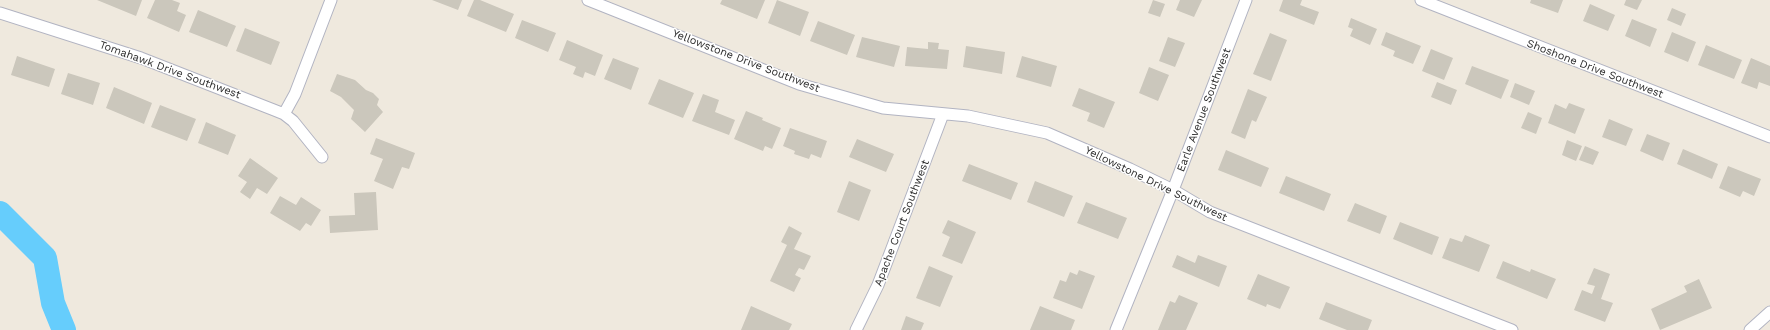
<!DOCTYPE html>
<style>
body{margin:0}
canvas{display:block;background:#efe9de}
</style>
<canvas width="1770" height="330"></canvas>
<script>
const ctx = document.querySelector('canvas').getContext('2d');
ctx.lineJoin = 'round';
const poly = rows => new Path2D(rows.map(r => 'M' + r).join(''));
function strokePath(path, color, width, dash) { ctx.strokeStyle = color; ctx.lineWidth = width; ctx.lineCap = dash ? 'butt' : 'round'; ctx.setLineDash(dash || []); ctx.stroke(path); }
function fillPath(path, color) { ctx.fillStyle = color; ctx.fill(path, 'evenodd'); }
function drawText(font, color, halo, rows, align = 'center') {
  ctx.font = font + ' "Work Sans",sans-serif'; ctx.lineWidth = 3; ctx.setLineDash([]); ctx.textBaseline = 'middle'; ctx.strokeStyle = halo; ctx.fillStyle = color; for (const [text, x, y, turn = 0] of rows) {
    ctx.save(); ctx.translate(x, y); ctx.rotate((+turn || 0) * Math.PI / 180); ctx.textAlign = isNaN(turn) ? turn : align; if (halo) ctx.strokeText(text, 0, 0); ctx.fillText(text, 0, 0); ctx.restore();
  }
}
const river = poly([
 [0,213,45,258,53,303,64,330]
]);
const building = poly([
 [97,0,142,0,136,16],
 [155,0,172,0,180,3,177,11,186,15,179,32,147,18],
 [432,0,462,0,458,10],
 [474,0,480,0,514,14,506,32,467,16],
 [722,0,765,0,757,19,720,4],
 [777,0,809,12,800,36,768,23],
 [1153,0,1165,4,1160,17,1148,13],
 [1180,0,1202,0,1194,17,1176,10],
 [1283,0,1302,0,1300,5,1319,12,1314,25,1279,11],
 [1531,0,1563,0,1558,13,1530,3],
 [1626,0,1642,0,1637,10,1624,5],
 [1590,4,1615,15,1608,31,1583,21],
 [1672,8,1686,14,1681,26,1667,20],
 [198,10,236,26,227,47,189,32],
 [1351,18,1377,29,1370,45,1350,36,1353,29,1348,27],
 [1632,19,1657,29,1650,47,1625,36],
 [522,20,556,33,548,52,515,38],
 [818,21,855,35,847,55,810,41],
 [245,28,280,42,271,65,236,51],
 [1386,32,1421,46,1413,64,1393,56,1395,51,1381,45],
 [1672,32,1696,42,1688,62,1664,52],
 [1270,33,1287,40,1271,81,1253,74],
 [862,37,900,46,894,67,856,57],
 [1168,37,1185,43,1175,67,1159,61],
 [567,40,603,55,595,76,585,72,583,78,573,74,576,67,559,60],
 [928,42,939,43,938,49,949,50,947,69,905,66,907,47,928,49],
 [1706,45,1742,60,1734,79,1698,65],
 [966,46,1005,52,1002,74,963,67],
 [1431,49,1453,58,1444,80,1422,71],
 [17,56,55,69,49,87,11,75],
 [1022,56,1057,66,1051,87,1016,77],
 [613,58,639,68,631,90,604,79],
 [1751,58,1770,66,1770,86,1759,82,1757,89,1741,83],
 [1472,66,1509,80,1501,99,1465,84],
 [1149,67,1169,75,1158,101,1139,93],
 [68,73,100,83,93,105,61,94],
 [337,74,355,80,366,90,373,93,379,99,377,105,383,112,365,132,351,119,354,110,341,97,330,91],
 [659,79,694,93,683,118,648,104],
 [1437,82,1457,90,1451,105,1431,97],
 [1515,83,1535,91,1529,105,1510,97],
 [114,87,152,103,144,124,106,108],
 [1079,88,1115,102,1104,128,1087,121,1090,113,1072,106],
 [1248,89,1267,97,1256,122,1252,120,1245,139,1231,133],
 [703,94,719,100,715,112,735,120,729,135,692,121],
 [1569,103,1585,109,1575,134,1548,123,1555,104,1566,109],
 [160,105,196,119,187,141,151,127],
 [746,111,763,118,762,120,781,128,772,149,765,146,763,151,734,139],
 [1528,112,1542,118,1536,134,1521,128],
 [1609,119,1633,129,1626,146,1602,137],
 [206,122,236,135,228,155,198,143],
 [790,128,827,141,821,158,811,154,809,159,794,154,795,151,783,146],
 [1647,134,1670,143,1663,161,1640,151],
 [376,138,415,153,409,169,402,167,393,189,374,181,383,159,370,154],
 [857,139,894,154,886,172,849,157],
 [1567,140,1582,146,1576,161,1562,155],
 [1585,146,1599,152,1593,165,1579,160],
 [1683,149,1718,164,1712,179,1677,164],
 [1226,150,1269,168,1261,187,1218,170],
 [250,158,278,178,267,194,257,188,250,199,240,192,247,182,238,176],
 [969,164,1018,183,1011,200,962,181],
 [1728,166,1761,179,1754,196,1743,191,1740,197,1719,188],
 [1286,176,1331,194,1324,211,1279,193],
 [849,181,871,190,859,221,837,212],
 [1035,181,1073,196,1064,217,1027,202],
 [376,192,378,230,330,233,329,216,355,215,354,193],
 [280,196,296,205,301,197,321,210,311,226,306,223,300,231,270,213],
 [1086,202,1127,218,1118,239,1077,223],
 [1355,203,1387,216,1380,234,1347,221],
 [948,220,976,232,962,264,942,256,950,237,942,233],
 [1400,222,1439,237,1432,255,1393,239],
 [789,226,802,233,794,249,811,256,804,270,799,268,795,275,801,278,794,292,770,281,787,245,781,242],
 [1465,235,1490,245,1479,272,1442,258,1450,238,1462,242],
 [1177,255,1195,263,1198,255,1227,266,1219,287,1172,267],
 [1503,261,1530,272,1531,269,1556,279,1547,299,1496,278],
 [929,266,953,276,940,307,916,298],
 [1594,268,1610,274,1601,299,1613,303,1605,322,1574,310,1582,290,1592,294,1595,286,1587,284],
 [1079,270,1095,276,1082,309,1053,298,1060,280,1066,282,1070,272,1077,275],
 [1258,274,1290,287,1280,309,1267,304,1266,307,1247,299],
 [1699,279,1712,308,1660,330,1651,309,1687,292,1684,286],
 [1179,295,1198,303,1186,330,1158,330,1170,301,1175,303],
 [1326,302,1372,320,1368,330,1347,330,1319,319],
 [751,306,792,324,789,330,741,330],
 [1040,306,1075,320,1071,330,1030,330],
 [906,316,924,323,921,330,901,330]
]);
const street = poly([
 [588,0,799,84,883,108,968,116,1047,133,1130,169,1173,190,1210,212,1512,330],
 [1421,0,1770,137],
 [0,13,141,58,274,110,284,114,293,121,322,157],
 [284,114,295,94,331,0],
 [856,330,878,285,943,114],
 [1116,330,1173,190,1246,0],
 [1750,330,1770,312]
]);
const streetNames = [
 ["Yellowstone Drive Southwest",746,61,21],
 ["Shoshone Drive Southwest",1595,69,21],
 ["Tomahawk Drive Southwest",170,70,20],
 ["Earle Avenue Southwest",1204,110,-69],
 ["Yellowstone Drive Southwest",1156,184,26],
 ["Apache Court Southwest",902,223,-69]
];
strokePath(river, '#66cdfc', 24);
fillPath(building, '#cbc7bc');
strokePath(street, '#b2b4c2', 13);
strokePath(street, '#fff', 11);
drawText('11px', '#2d2d2d', '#fff', streetNames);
</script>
